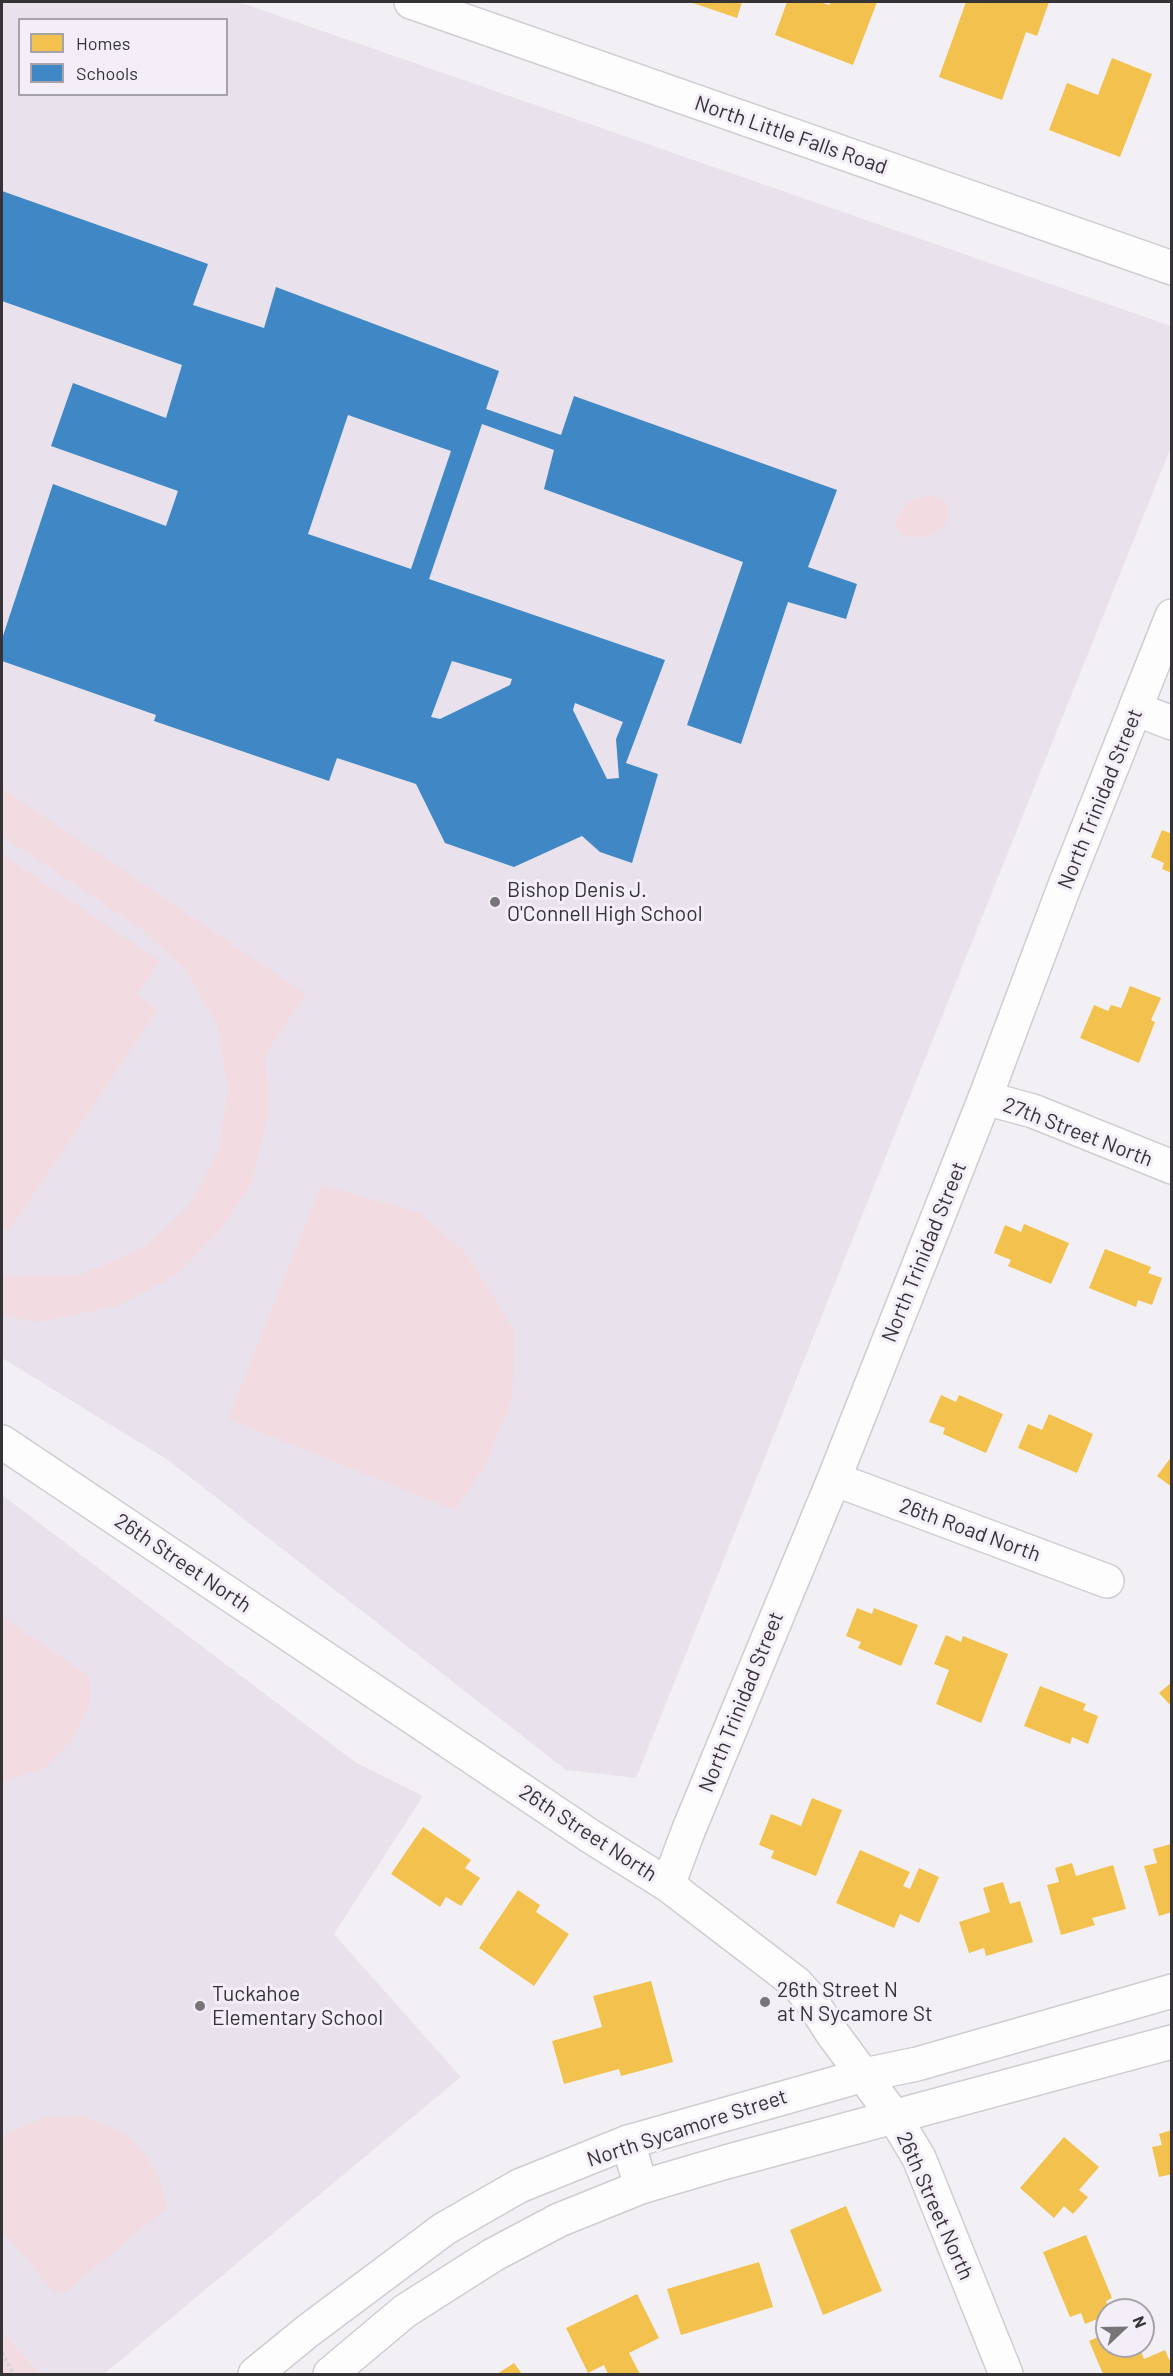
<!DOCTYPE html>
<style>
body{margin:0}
#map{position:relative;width:1173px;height:2376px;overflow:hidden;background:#f3f0f5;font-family:Barlow,sans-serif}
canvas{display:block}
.frame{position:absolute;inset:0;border:3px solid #353336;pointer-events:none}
.legend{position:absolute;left:18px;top:18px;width:210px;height:78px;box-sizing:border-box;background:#f3eef7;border:2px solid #a7a3aa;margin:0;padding:8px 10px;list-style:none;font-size:18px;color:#353336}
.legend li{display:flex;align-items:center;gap:12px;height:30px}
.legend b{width:30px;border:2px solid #a7a3aa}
.north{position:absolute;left:1095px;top:2298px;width:60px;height:60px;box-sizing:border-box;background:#f3eef7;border:2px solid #a7a3aa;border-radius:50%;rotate:68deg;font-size:16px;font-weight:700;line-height:24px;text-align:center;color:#353336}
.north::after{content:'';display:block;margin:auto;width:21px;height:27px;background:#787579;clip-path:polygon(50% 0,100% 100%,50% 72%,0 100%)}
</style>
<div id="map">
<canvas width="1173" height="2376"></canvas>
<div class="frame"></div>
<ul class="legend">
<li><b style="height:16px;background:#f2c14e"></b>Homes</li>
<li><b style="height:16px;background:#3f88c5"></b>Schools</li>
</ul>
<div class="north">N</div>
</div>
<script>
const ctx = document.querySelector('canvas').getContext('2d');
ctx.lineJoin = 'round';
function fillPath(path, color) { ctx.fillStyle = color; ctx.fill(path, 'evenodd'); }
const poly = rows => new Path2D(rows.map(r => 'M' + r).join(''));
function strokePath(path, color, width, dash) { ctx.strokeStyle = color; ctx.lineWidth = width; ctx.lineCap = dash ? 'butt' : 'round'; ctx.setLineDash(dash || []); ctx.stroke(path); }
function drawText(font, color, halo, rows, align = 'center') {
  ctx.font = font + ' Barlow,sans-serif'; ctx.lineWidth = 6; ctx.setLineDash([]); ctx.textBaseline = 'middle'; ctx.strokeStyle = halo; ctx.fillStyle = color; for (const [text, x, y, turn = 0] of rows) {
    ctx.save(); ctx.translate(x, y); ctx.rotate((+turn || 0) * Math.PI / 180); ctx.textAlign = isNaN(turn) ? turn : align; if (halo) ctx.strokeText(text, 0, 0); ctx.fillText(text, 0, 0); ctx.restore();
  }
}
const built = poly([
 [2,2,239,2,1171,326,1171,447,636,1778,566,1770,168,1460,2,1358],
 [20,20,226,20,226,94,20,94],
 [2,1495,355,1762,423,1796,334,1934,461,2077,104,2374,41,2374,2,2331]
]);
const green = poly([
 [928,496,937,496,944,500,948,505,950,513,946,523,934,534,926,537,906,537,901,535,896,527,896,521,904,507,913,499],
 [2,788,306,994,265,1055,269,1108,253,1181,222,1228,177,1275,118,1306,39,1322,2,1316,2,1274,7,1276,80,1275,147,1246,191,1203,219,1148,228,1089,217,1025,186,971,141,929,2,836],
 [2,854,160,961,137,995,158,1009,9,1231,2,1226],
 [321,1185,419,1212,465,1252,514,1329,513,1397,484,1468,455,1510,228,1419],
 [2,1616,89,1676,91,1698,86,1714,71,1741,44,1769,2,1782],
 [83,2116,125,2133,146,2156,160,2181,167,2208,66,2292,54,2292,2,2231,2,2139,7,2133,46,2117],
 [2,2331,41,2374,2,2374]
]);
const homes = poly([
 [690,2,742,2,737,18],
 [787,2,820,2,829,5,831,2,877,2,853,65,775,35],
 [966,2,1049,2,1037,36,1026,32,1002,100,939,77],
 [1112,58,1152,74,1120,157,1049,130,1067,83,1098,95],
 [1162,830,1172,834,1172,873,1162,869,1164,863,1151,857],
 [1130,986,1161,998,1151,1020,1155,1022,1139,1063,1080,1038,1094,1005,1108,1011,1111,1005,1121,1008],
 [1024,1224,1069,1243,1051,1284,1008,1266,1011,1260,994,1253,1005,1225,1021,1232],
 [1105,1249,1151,1267,1148,1273,1162,1278,1152,1305,1138,1300,1136,1307,1089,1288],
 [941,1395,956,1402,959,1395,1003,1414,986,1453,943,1434,945,1428,929,1422],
 [1049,1414,1093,1434,1077,1473,1018,1448,1028,1424,1042,1430],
 [1172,1456,1172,1487,1157,1476],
 [857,1608,872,1614,874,1608,918,1625,901,1666,858,1648,861,1642,846,1636],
 [946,1635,961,1642,963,1636,1008,1654,981,1723,936,1704,949,1670,934,1664],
 [1172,1682,1172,1707,1159,1693],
 [1040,1686,1086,1704,1083,1710,1098,1716,1088,1744,1072,1737,1070,1744,1024,1726],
 [812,1798,842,1810,816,1876,771,1858,774,1851,759,1845,771,1814,801,1826],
 [423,1827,471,1860,465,1868,480,1878,461,1906,446,1897,440,1907,391,1874],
 [1171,1844,1172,1912,1159,1916,1144,1866,1157,1863,1153,1849],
 [860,1850,910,1872,903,1886,910,1889,919,1868,939,1877,919,1923,900,1914,894,1928,836,1903],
 [1072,1863,1076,1876,1113,1865,1126,1909,1092,1918,1095,1925,1061,1935,1047,1885,1059,1882,1055,1868],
 [1003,1882,1010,1904,1020,1901,1033,1942,986,1956,984,1948,969,1953,959,1922,990,1912,983,1888],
 [518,1890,540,1905,536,1912,569,1934,534,1986,479,1948],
 [651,1981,673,2062,621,2076,619,2069,564,2084,552,2041,602,2027,593,1996],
 [1172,2130,1172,2174,1159,2177,1152,2147,1162,2145,1159,2134],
 [1064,2137,1099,2167,1079,2190,1088,2197,1073,2214,1064,2206,1054,2218,1020,2188],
 [846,2206,882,2291,823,2315,790,2230],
 [1086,2235,1112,2298,1106,2301,1110,2310,1107,2310,1107,2315,1085,2324,1081,2313,1070,2317,1043,2252],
 [759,2262,773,2307,681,2335,667,2289],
 [637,2294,659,2338,629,2353,640,2374,608,2374,604,2365,588,2373,566,2328],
 [1107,2333,1107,2346,1139,2346,1144,2359,1165,2350,1172,2366,1172,2374,1103,2374,1089,2341],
 [514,2363,522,2374,497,2374]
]);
const schools = poly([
 [2,191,208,264,193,305,264,328,276,287,499,371,486,409,561,435,574,396,837,490,808,567,857,584,846,619,788,602,741,744,687,725,743,562,544,489,554,450,482,424,429,579,665,660,626,763,658,774,632,863,600,852,582,836,514,867,445,843,416,784,337,758,329,781,154,721,156,715,2,661,2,639,53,484,166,526,178,491,51,446,73,383,166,418,182,365,2,301],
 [348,415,451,451,411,569,308,534],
 [452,661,512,679,510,685,440,719,431,717],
 [575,703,623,722,616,739,619,778,607,779,573,710]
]);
const path = poly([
 [2,2353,14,2374]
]);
const minor = poly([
 [411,2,1172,268],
 [1136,709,1172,723],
 [985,1098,1033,1111,1172,1167],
 [2,1442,590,1836,668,1885,796,1983,811,2000,832,2033,895,2118,919,2158,1006,2374],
 [834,1479,1107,1581],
 [668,1885,689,1829,834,1479,985,1098,1065,885,1172,616],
 [628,2142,641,2187]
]);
const major = poly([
 [255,2374,309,2330,444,2229,519,2186,628,2142,864,2075,917,2064,1172,1991],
 [330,2374,405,2311,493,2255,559,2220,641,2187,726,2162,1172,2042]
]);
const markers = [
 [495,902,6,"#787579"],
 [765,2002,6,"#787579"],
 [200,2006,6,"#787579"]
];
const streetNames = [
 ["North Little Falls Road",791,135,19],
 ["North Trinidad Street",1100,799,-68],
 ["27th Street North",1078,1132,21],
 ["North Trinidad Street",924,1252,-68],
 ["26th Road North",970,1530,20],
 ["26th Street North",183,1563,34],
 ["North Trinidad Street",741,1702,-68],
 ["26th Street North",588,1833,33],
 ["North Sycamore Street",687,2128,-18],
 ["26th Street North",935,2206,66]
];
const poiNames = [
 ["Bishop Denis J.",507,890],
 ["O'Connell High School",507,914],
 ["26th Street N",777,1990],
 ["at N Sycamore St",777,2014],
 ["Tuckahoe",212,1994],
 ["Elementary School",212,2018]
];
fillPath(built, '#e9e2ec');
fillPath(green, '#f2dce1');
fillPath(homes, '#f2c14e');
fillPath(schools, '#3f88c5');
strokePath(minor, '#d0cdd1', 36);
strokePath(major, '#d0cdd1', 36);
strokePath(path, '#d6d6d6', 4, [3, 3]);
strokePath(minor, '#fdfdfe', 33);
strokePath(major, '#fdfdfe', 33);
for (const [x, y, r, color] of markers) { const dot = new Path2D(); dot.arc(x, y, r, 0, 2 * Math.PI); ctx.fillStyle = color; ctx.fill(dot); strokePath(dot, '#f3eef7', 2); }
drawText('21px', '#353336', '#f3eef7', streetNames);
drawText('21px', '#353336', '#f3eef7', poiNames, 'left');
</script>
